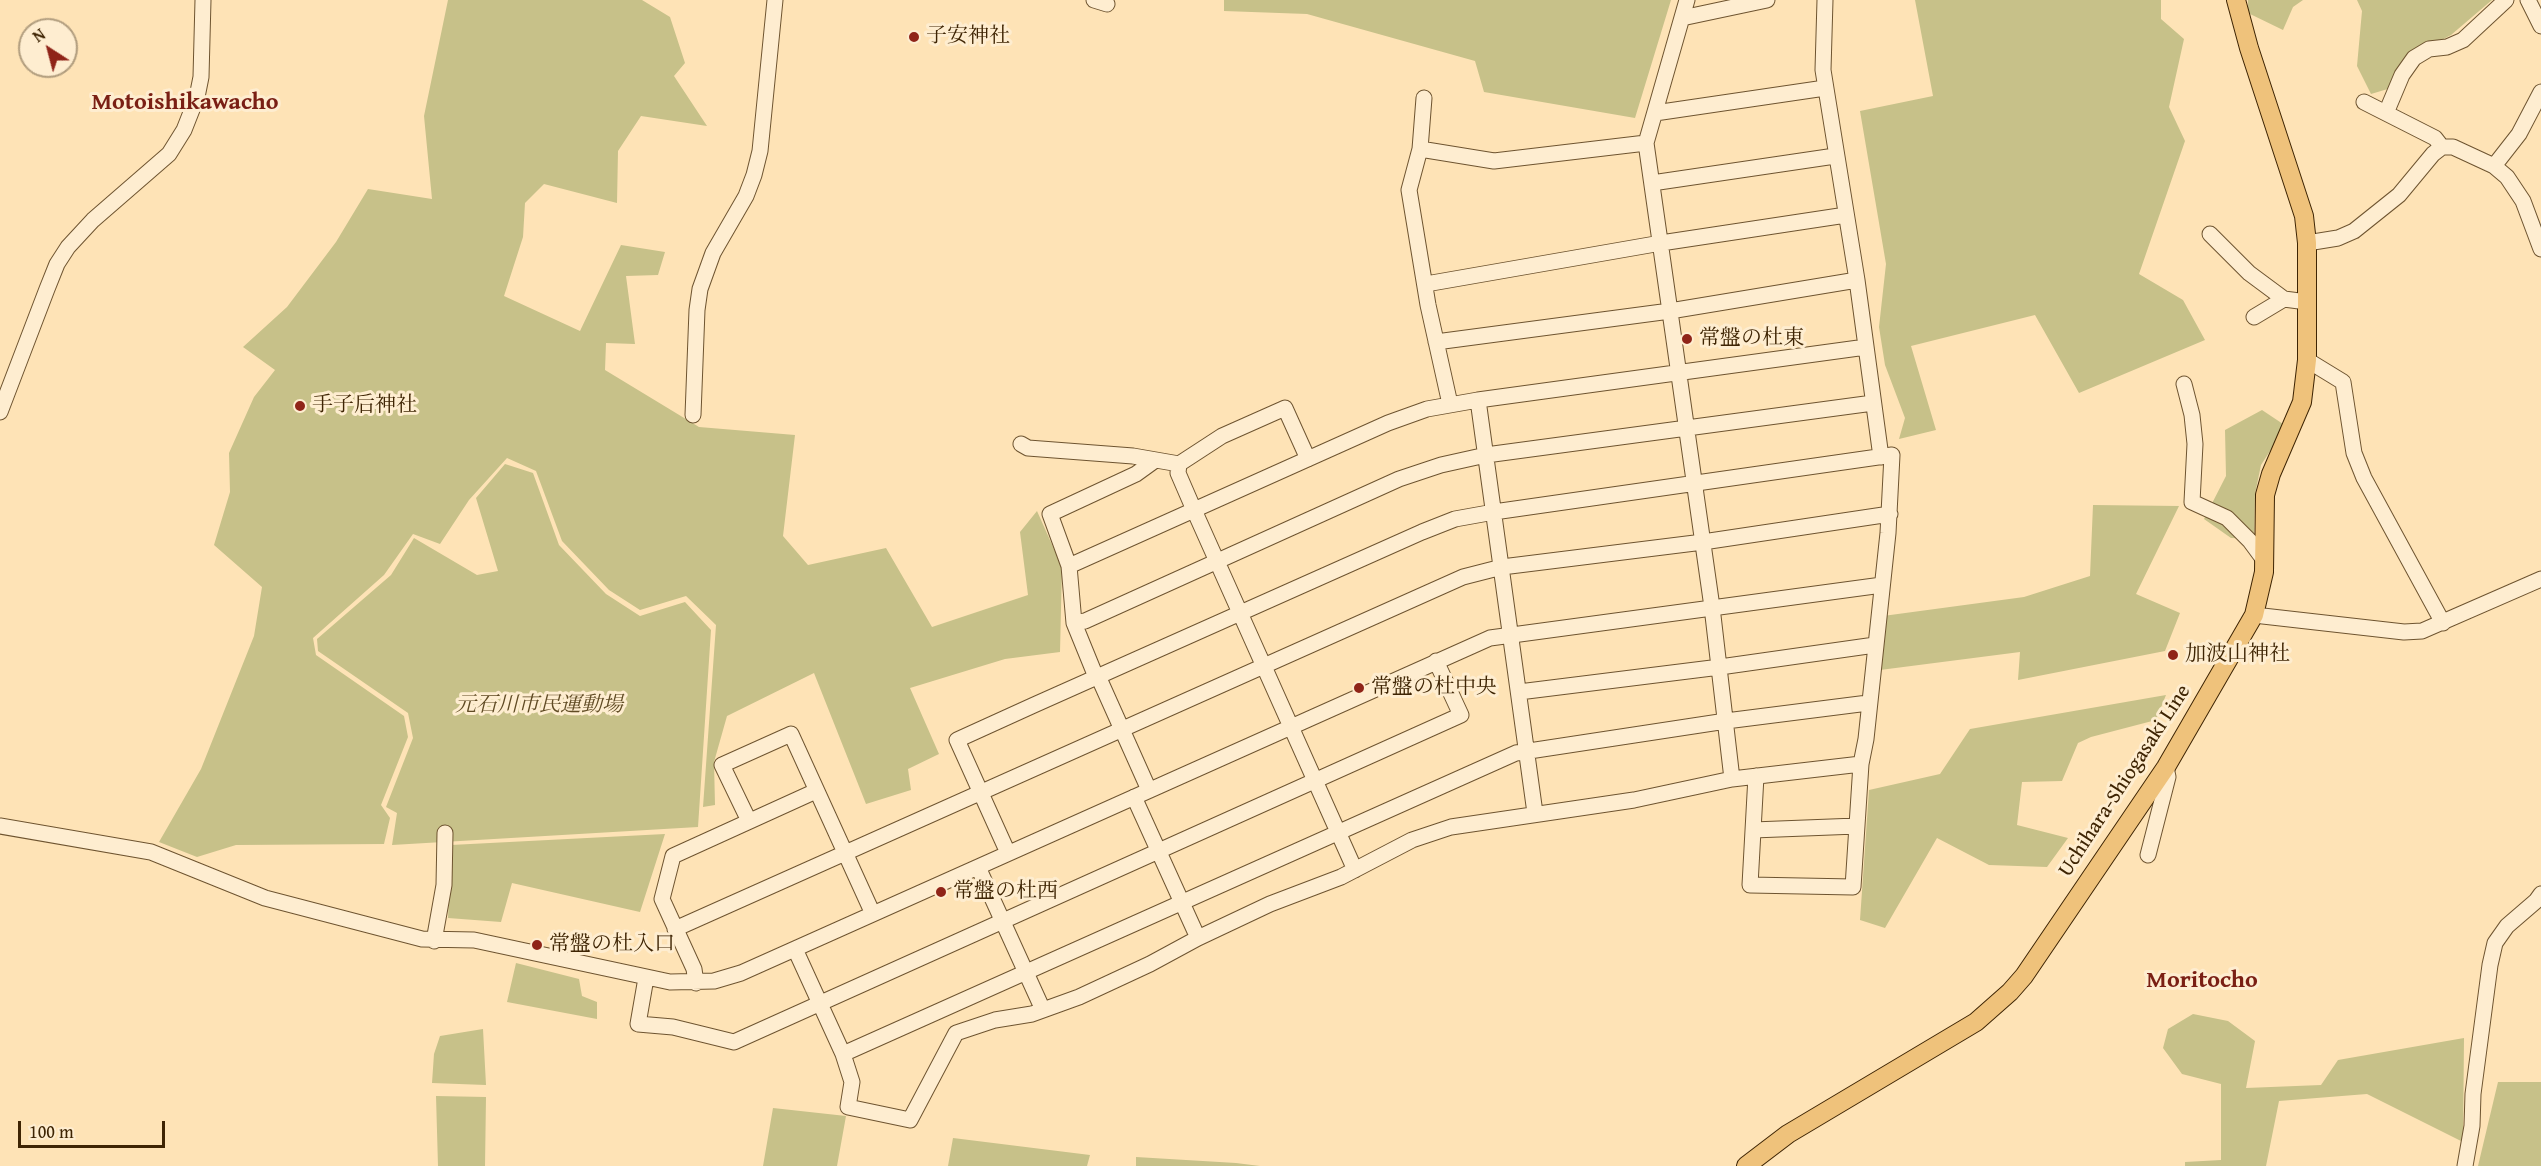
<!DOCTYPE html>
<meta charset="utf-8">
<style>
body{margin:0}
#map{position:relative;width:2541px;height:1166px;overflow:hidden;background:#fee3b6;font-family:"Gentium Book Plus",serif}
canvas{display:block}
.north{position:absolute;left:18px;top:18px;width:60px;height:60px;box-sizing:border-box;background:#feedd0;border:2px solid #b19d7e;border-radius:50%;rotate:324deg;font-size:16px;font-weight:700;line-height:24px;text-align:center;color:#3e2403}
.north::after{content:'';display:block;margin:auto;width:21px;height:27px;background:#8f2418;clip-path:polygon(50% 0,100% 100%,50% 72%,0 100%)}
.scale{position:absolute;left:18px;top:1121px;width:147px;height:27px;box-sizing:border-box;border:3px solid #3e2403;border-top:0;padding-left:8px;font-size:18px;line-height:21px;white-space:nowrap;color:#3e2403;-webkit-text-stroke:4px #feedd0;paint-order:stroke}
</style>
<div id="map">
<canvas width="2541" height="1166"></canvas>
<div class="north">N</div>
<div class="scale">100 m</div>
</div>
<script>
const ctx = document.querySelector('canvas').getContext('2d');
ctx.lineJoin = 'round';
function fillPath(path, color) { ctx.fillStyle = color; ctx.fill(path, 'evenodd'); }
const poly = rows => new Path2D(rows.map(r => 'M' + r).join(''));
function strokePath(path, color, width, dash) { ctx.strokeStyle = color; ctx.lineWidth = width; ctx.lineCap = dash ? 'butt' : 'round'; ctx.setLineDash(dash || []); ctx.stroke(path); }
function drawText(font, color, halo, rows, align = 'center') {
  ctx.font = font + ' "Gentium Book Plus","Noto Serif JP",serif'; ctx.lineWidth = 6; ctx.setLineDash([]); ctx.textBaseline = 'middle'; ctx.strokeStyle = halo; ctx.fillStyle = color; for (const [text, x, y, turn = 0] of rows) {
    ctx.save(); ctx.translate(x, y); ctx.rotate((+turn || 0) * Math.PI / 180); ctx.textAlign = isNaN(turn) ? turn : align; if (halo) ctx.strokeText(text, 0, 0); ctx.fillText(text, 0, 0); ctx.restore();
  }
}
const green = poly([
 [448,0,642,0,670,17,685,63,674,76,707,126,641,116,618,151,617,203,544,184,525,203,523,237,504,296,580,331,621,245,665,252,658,275,626,276,635,344,606,343,605,370,699,427,795,435,783,536,808,565,886,548,932,627,1028,595,1020,532,1037,511,1062,567,1060,652,1005,659,910,688,939,754,908,769,911,790,866,804,814,673,727,716,714,762,715,805,703,807,716,625,686,596,640,610,609,590,562,541,536,471,507,458,469,500,440,544,413,534,384,575,313,638,316,655,404,716,408,737,381,805,390,818,384,844,236,845,197,857,159,842,201,769,254,636,262,587,214,545,230,492,229,453,254,397,275,370,243,347,287,307,336,242,368,189,432,199,424,116],
 [1224,0,1671,0,1635,118,1484,92,1475,61,1307,14,1224,11],
 [1915,0,2161,0,2161,19,2184,39,2169,107,2185,141,2139,274,2183,300,2205,340,2079,393,2035,315,1911,346,1936,430,1899,439,1905,418,1885,365,1879,327,1886,264,1860,111,1933,96],
 [2248,0,2303,0,2293,7,2283,30,2248,13],
 [2357,0,2492,0,2451,35,2413,55,2391,88,2371,94,2357,66,2362,11],
 [2262,410,2286,426,2261,465,2255,494,2254,539,2231,538,2204,519,2226,476,2225,430],
 [505,464,533,473,559,545,606,594,640,616,685,602,711,630,698,827,392,845,397,813,386,807,413,738,408,713,318,651,317,639,391,575,414,538,477,575,498,571,476,498],
 [2093,505,2179,506,2136,594,2180,613,2165,651,2018,680,2020,652,1880,670,1883,616,2024,597,2090,576],
 [2166,695,2156,720,2091,737,2078,743,2062,781,2022,782,2017,825,2068,838,2047,867,1989,865,1937,838,1885,928,1860,920,1869,790,1940,774,1970,729],
 [665,834,640,912,512,883,501,922,448,918,451,845],
 [516,963,579,979,582,996,597,1002,597,1019,507,1002],
 [2193,1014,2228,1021,2255,1041,2246,1088,2321,1085,2338,1060,2464,1038,2463,1142,2367,1094,2279,1101,2266,1166,2185,1166,2185,1162,2221,1160,2221,1084,2182,1074,2163,1048,2168,1029],
 [483,1029,486,1085,432,1083,434,1054,440,1036],
 [2498,1082,2541,1082,2541,1166,2478,1166],
 [436,1096,486,1097,485,1166,438,1166],
 [773,1108,846,1116,837,1166,763,1166],
 [953,1138,1090,1155,1087,1166,948,1166],
 [1136,1157,1236,1163,1260,1166,1136,1166]
]);
const minor = poly([
 [1094,0,1107,4],
 [1687,0,1646,143,1712,607,1732,779],
 [1825,0,1823,70,1857,280,1881,457],
 [2528,0,2541,26],
 [1682,18,1767,0],
 [1424,98,1420,149,1409,190,1428,305,1450,404],
 [2364,102,2435,138,2442,147],
 [1655,113,1825,88],
 [2386,113,2402,75,2414,58,2429,49,2447,47,2463,40,2506,0],
 [1420,149,1494,161,1646,143],
 [2494,166,2519,134,2541,92],
 [1652,183,1835,156],
 [2210,234,2249,273,2284,299,2307,302],
 [2307,243,2338,238,2354,231,2399,195,2433,154,2442,147,2453,147,2494,166,2507,177,2523,201,2541,249],
 [1426,284,1661,243,1846,215],
 [2254,317,2284,299],
 [1436,342,1670,311,1857,280],
 [2307,360,2343,382,2354,453,2364,478,2443,623],
 [2184,384,2192,415,2195,444,2192,502,2227,518,2250,541,2264,560],
 [1478,400,1535,813],
 [0,412,47,289,57,264,68,247,93,220,169,154,184,130,197,97,201,77,203,0],
 [693,415,697,310,700,289,713,253,746,196,754,175,760,151,775,0],
 [1021,444,1028,448,1133,456,1179,464,1222,436,1285,408,1308,459],
 [1179,464,1178,473,1194,510,1355,870],
 [1069,566,1388,423,1427,409,1478,400,1866,347],
 [2254,615,2404,632,2422,631,2541,579],
 [1074,623,1085,621,1399,479,1441,465,1486,455,1873,403],
 [1098,676,1149,790],
 [1096,677,1074,623,1069,566,1050,514,1136,474,1154,461],
 [1519,692,1720,667,1875,645],
 [1134,797,1198,938],
 [749,821,722,765,791,734,873,914],
 [0,826,151,852,265,898,422,939,474,940,670,982,714,981,741,973,1490,638,1882,585],
 [1753,830,1857,826],
 [1008,853,957,740,1034,705,1422,532,1455,519,1494,512,1892,455,1888,533,1866,739,1861,764,1853,887,1750,885,1756,776],
 [2148,855,2168,777,2166,767],
 [978,867,1043,1010],
 [675,929,1463,577,1502,567,1703,542,1890,514],
 [434,941,444,885,445,833],
 [795,949,843,1054,852,1082,848,1107,910,1120,956,1033,995,1020,1032,1014,1079,997,1150,964,1198,938,1270,904,1341,877,1412,840,1451,827,1634,800,1732,779,1861,764],
 [646,978,638,1024,673,1027,734,1042,1461,715,1436,661],
 [696,983,694,969,662,899,673,856,816,791],
 [843,1054,1516,753,1726,721,1868,703],
 [2465,1166,2472,1126,2473,1094,2490,965,2495,943,2507,926,2536,901,2541,894]
]);
const major = poly([
 [1746,1166,1788,1134,1976,1022,2010,992,2024,976,2166,767,2254,615,2264,572,2265,495,2271,474,2302,402,2307,360,2307,243,2304,216,2249,48,2236,0]
]);
const markers = [
 [914,37,6,"#8f2418"],
 [1687,339,6,"#8f2418"],
 [300,406,6,"#8f2418"],
 [2173,655,6,"#8f2418"],
 [1359,688,6,"#8f2418"],
 [941,892,6,"#8f2418"],
 [537,945,6,"#8f2418"]
];
const poiNames = [
 ["子安神社",926,37],
 ["常盤の杜東",1699,339],
 ["手子后神社",312,406],
 ["加波山神社",2185,655],
 ["常盤の杜中央",1371,688],
 ["常盤の杜西",953,892],
 ["常盤の杜入口",549,945]
];
const parkNames = [
 ["元石川市民運動場",539,706]
];
const streetNames = [
 ["Uchihara-Shiogasaki Line",2125,781,-57]
];
const quarterNames = [
 ["Motoishikawacho",185,103],
 ["Moritocho",2202,981]
];
fillPath(green, '#c7c189');
strokePath(minor, '#6e5430', 17);
strokePath(major, '#3e2403', 20);
strokePath(minor, '#feedd0', 15);
strokePath(major, '#efc27b', 18);
for (const [x, y, r, color] of markers) { const dot = new Path2D(); dot.arc(x, y, r, 0, 2 * Math.PI); ctx.fillStyle = color; ctx.fill(dot); strokePath(dot, '#feedd0', 2); }
drawText('21px', '#3e2403', '#feedd0', poiNames, 'left');
drawText('italic 21px', '#604b24', '#feedd0', parkNames);
drawText('21px', '#3e2403', '#feedd0', streetNames);
drawText('bold 24px', '#7a1f14', '#feedd0', quarterNames);
</script>
